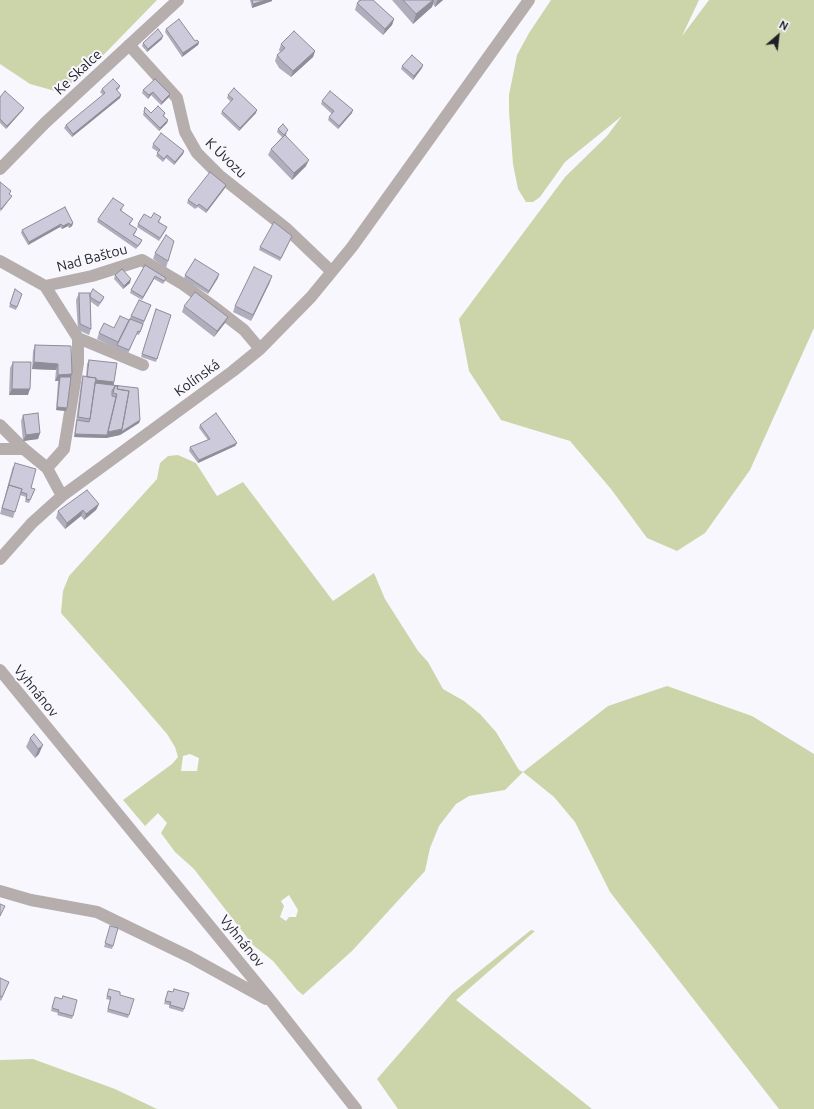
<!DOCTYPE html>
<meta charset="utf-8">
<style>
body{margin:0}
#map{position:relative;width:814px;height:1109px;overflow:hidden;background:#f8f7fe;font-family:Ubuntu,sans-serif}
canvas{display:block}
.north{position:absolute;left:758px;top:16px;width:40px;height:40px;-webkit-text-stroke:3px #f8f7fe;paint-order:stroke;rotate:28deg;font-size:11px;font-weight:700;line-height:16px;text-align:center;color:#211f26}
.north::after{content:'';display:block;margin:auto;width:14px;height:18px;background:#211f26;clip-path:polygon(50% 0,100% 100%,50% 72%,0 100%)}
</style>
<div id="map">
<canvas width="814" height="1109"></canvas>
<div class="north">N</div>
</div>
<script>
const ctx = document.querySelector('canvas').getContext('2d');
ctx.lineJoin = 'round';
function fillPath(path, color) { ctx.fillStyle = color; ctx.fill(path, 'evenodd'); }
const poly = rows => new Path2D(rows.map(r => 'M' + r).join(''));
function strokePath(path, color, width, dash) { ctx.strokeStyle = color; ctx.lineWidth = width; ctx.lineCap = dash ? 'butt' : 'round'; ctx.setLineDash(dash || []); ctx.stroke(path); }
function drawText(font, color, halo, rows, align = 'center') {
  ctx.font = font + ' Ubuntu,sans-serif'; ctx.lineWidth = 4; ctx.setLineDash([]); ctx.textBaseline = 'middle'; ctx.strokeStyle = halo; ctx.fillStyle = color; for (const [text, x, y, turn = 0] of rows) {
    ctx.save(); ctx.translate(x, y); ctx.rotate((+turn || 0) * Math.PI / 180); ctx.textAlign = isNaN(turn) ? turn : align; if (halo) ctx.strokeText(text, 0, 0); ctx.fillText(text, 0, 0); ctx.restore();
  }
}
const green = poly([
 [0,0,157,0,81,78,55,91,30,84,0,64],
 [551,0,699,0,682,36,709,0,814,0,814,328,750,470,705,533,677,551,647,538,611,489,570,441,501,420,469,371,459,319,565,177,607,136,622,116,565,162,540,197,533,202,526,202,518,189,513,164,509,111,509,95,517,55,529,33],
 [178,455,196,463,217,496,243,482,333,601,374,573,385,599,418,651,428,662,443,689,464,701,480,714,496,732,519,770,523,772,608,706,667,686,752,716,814,754,814,1109,779,1109,610,892,575,822,554,797,523,772,505,790,469,796,456,804,439,826,430,848,425,871,352,951,303,995,297,990,273,961,253,945,194,869,175,852,161,833,167,823,158,813,145,826,123,800,172,764,178,757,175,747,167,734,124,684,61,613,63,591,69,576,157,479,160,463,168,456],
 [190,754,199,758,197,771,181,771,183,756],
 [289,895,298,910,296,917,289,917,286,921,280,917,284,906,281,901],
 [531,930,535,931,456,1000,592,1109,398,1109,377,1079,452,993],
 [33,1059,115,1089,157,1109,0,1109,0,1060]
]);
const minor = poly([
 [129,45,177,98,185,132,197,153,220,176,287,229,331,271],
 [0,169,45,123,178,0],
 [0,261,45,286,78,338,143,365],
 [45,286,92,276,142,260,181,283,213,306,244,330,260,349],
 [0,425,24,449,47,468,62,496],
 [0,449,24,449],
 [47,468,64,449,78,363,78,338],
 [0,559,32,523,62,496,233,371,260,349,311,297,352,247,529,0],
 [0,670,272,1002,356,1109],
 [0,891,31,900,97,912,190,957,266,999]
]);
const wall = poly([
 [250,0,272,0,272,1,252,8],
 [358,0,373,0,394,19,392,25,383,35,355,10,357,3,359,1],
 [392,0,443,0,435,7,433,4,432,7,413,24],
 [166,29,195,41,199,42,198,45,182,57,165,32],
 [162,39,147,52,142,46,143,43],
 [281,44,315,51,313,57,291,77,279,68,275,61,277,55,280,52,279,50],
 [402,66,422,68,413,80,401,69],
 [120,86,119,89,117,90,121,95,120,98,72,137,64,128,66,125,103,95,100,92,102,89],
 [143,90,170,94,169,97,161,105,151,95,148,99,142,93],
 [228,95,256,113,239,131,221,114,222,111,231,102,227,98],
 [0,97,24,108,22,111,6,129,0,123],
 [322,101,352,113,338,129,328,120,329,117,332,114,321,104],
 [145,107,151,113,165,113,164,116,168,120,167,123,159,131,143,115],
 [278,129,287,133,286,135,306,166,292,180,268,155,271,149,282,137,277,132],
 [153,144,184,151,183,154,174,165,166,158,163,162,156,156,158,152,152,148],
 [225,188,206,213,198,207,195,209,187,203,188,200],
 [65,207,73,223,72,226,69,228,68,226,62,229,60,227,28,245,21,233,22,230],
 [123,208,121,211,133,219,130,224,136,232,134,235,142,240,141,243,136,249,97,222,98,219],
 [161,217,159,222,167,227,166,230,159,241,137,227,138,224,151,218],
 [291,239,280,261,259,250,260,247],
 [155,253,168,261,166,268,153,259],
 [145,265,165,281,163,284,154,279,142,300,130,293,131,290],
 [219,274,208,294,184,279,185,275],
 [115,275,130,283,123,289,114,279],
 [270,282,251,321,233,312,235,306],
 [15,289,22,294,16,310,9,307],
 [79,293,90,294,104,297,103,300,98,307,90,301,91,329,89,335,78,330,76,300],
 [151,305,139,335,136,334,128,354,116,348,117,346,116,348,97,339,99,333,127,324,131,316],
 [184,306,228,317,225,323,214,337,182,312],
 [156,309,171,315,156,362,141,357],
 [35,345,71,346,71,377,67,408,66,411,56,410,58,381,55,381,56,370,32,369,33,351],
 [89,360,114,382,114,385,140,420,139,423,120,435,106,438,74,437,81,383,83,376,86,377,87,364],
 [13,362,28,395,9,395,10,368],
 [23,415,40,433,38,439,23,441,21,421],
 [200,425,237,443,235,446,198,463,189,451,190,447,208,440,199,428],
 [13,466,34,492,29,503,25,502,26,497,20,495,13,518,0,514],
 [99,504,96,510,84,520,81,516,65,529,56,518,58,511],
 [34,734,39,754,35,758,26,747,30,738],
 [109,930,113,946,112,949,104,947],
 [0,978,9,982,1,1001,0,1000],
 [109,989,120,995,129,1015,128,1018,107,1012,110,1000,106,999],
 [174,989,189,993,183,1012,169,1008,169,1005,164,1004,168,991,173,992],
 [62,999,73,1016,72,1019,57,1015,58,1013,51,1011,54,1000]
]);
const shadedWall = poly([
 [266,0,272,0,272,1,252,8,253,4],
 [433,0,434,0,432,7,413,24,416,14],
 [438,0,443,0,435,7,437,1],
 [394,19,392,25,383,35,385,29],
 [163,36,162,39,147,52,148,49],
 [199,42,198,45,182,57,183,53],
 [315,51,313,57,291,77,293,71],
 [423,65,422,68,413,80,414,76],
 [153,92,151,95,148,99,149,95],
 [170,94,169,97,161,105,162,102],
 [121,95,120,98,72,137,73,134],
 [24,108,22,111,6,129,7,126],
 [257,110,256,113,239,131,240,128],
 [353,110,352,113,338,129,339,126],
 [168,120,167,123,159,131,160,128],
 [184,151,183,154,174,165,175,162],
 [309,160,306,166,292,180,294,173],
 [226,185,225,188,206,213,207,210],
 [12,196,10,199,0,212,1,209],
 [69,223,68,226,62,229,63,226],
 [73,223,72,226,69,228,70,225],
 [61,224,60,227,28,245,29,242],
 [219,274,218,278,208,294,209,291],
 [155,276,154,279,142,300,143,297],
 [272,276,270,282,251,321,253,315],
 [131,279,130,283,123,289,124,286],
 [228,317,225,323,214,337,217,331],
 [34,362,58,364,56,370,32,369],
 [72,374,70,380,55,381,58,375],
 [86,379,114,382,113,386,85,383],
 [12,389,30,389,28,395,9,395],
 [57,407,67,408,66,411,56,410],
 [140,420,139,423,120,435,121,432],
 [122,429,120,435,106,438,108,432],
 [40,433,38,439,23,441,26,435],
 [75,434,107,435,106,438,74,437],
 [237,443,235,446,198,463,199,460],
 [99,504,96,510,84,520,86,514],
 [83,510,81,516,65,529,67,523],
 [43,745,39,754,35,758,38,749]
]);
const building = poly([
 [252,0,266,0,253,4,252,0],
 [361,0,373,0,394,19,385,29,357,3,361,0],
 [403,0,433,0,416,14,403,0],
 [179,19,195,41,197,40,199,42,183,53,166,29,179,19],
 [158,29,163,36,148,49,143,43,158,29],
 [294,31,315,51,293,71,282,61,277,55,285,48,281,44,294,31],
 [412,55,423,65,414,76,402,66,412,55],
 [113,79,120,86,116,89,121,95,73,134,66,125,105,93,102,89,113,79],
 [155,79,170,94,162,102,153,92,149,95,143,90,155,79],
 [234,88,257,110,240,128,222,111,233,99,228,95,234,88],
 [5,91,24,108,7,126,0,119,0,97,5,91],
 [330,91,353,110,339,126,329,117,334,111,322,101,330,91],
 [158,106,165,113,163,116,168,120,160,128,144,112,145,107,151,113,158,106],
 [283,124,288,130,284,135,278,129,283,124],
 [161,133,184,151,175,162,167,155,164,159,157,153,160,150,153,144,161,133],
 [285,135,309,160,294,173,271,149,285,135],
 [210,172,226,185,207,210,199,204,197,206,188,200,210,172],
 [0,182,11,191,9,194,12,196,1,209,0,209,0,182],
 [113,198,124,205,120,210,133,219,129,224,137,229,133,235,142,240,138,246,98,219,113,198],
 [65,207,73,223,70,225,69,223,63,226,61,224,29,242,22,230,65,207],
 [154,213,161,217,158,222,167,227,160,238,138,224,144,214,151,218,154,213],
 [274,222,292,236,281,258,260,247,274,222],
 [166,235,174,241,168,261,155,253,166,235],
 [195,259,219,274,209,291,185,275,195,259],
 [145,265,166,278,164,281,155,276,143,297,131,290,145,265],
 [254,267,272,276,253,315,235,306,254,267],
 [122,269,131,279,124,286,115,275,122,269],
 [15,289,22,294,17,307,10,304,15,289],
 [93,289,104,297,100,303,90,297,90,294,93,289],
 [195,292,228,317,217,331,184,306,195,292],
 [79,293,90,293,91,329,80,324,79,293],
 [139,300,151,305,144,321,131,316,139,300],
 [156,309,171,315,157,359,142,354,156,309],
 [120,316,129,320,118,342,99,333,104,323,114,328,120,316],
 [130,319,143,324,140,332,138,331,129,350,117,345,130,319],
 [35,345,71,346,72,374,58,375,58,364,34,362,35,345],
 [89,360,117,363,114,382,96,380,96,378,87,377,89,360],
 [13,362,31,362,30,389,12,389,13,362],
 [83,376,96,378,90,419,78,417,83,376],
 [60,377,71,377,67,408,57,407,60,377],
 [95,383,138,388,140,420,121,432,122,429,129,391,117,389,118,386,115,386,112,391,112,396,116,397,107,435,75,434,77,420,89,422,90,419,95,383],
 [115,386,118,386,117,389,129,391,122,429,108,432,117,394,113,393,115,386],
 [38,413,40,433,26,435,23,415,38,413],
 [216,413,237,443,199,460,190,447,210,439,200,425,216,413],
 [15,463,36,469,31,488,35,489,30,500,26,499,27,494,21,492,22,489,9,485,8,488,15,463],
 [9,485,22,489,15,512,2,508,9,485],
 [87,490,99,504,86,514,83,510,67,523,58,511,87,490],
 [34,734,43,745,38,749,30,738,34,734],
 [0,904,5,906,0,916,0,904],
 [110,926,118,928,113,946,105,943,110,926],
 [0,978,9,982,2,997,0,996,0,978],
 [109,989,120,992,120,995,134,999,129,1015,108,1009,111,997,107,996,109,989],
 [174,989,189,993,184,1009,170,1005,171,1002,165,1001,168,991,173,992,174,989],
 [63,996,77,1000,73,1016,58,1012,59,1010,52,1008,55,997,62,999,63,996]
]);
const streetNames = [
 ["Ke Skalce",78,72,-43],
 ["K Úvozu",226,158,44],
 ["Nad Baštou",92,258,-15],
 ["Kolínská",197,378,-36],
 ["Vyhnánov",36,691,51],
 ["Vyhnánov",242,941,51]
];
fillPath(green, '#ccd5aa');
strokePath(minor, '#b6adad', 12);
fillPath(wall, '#b0aebc');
fillPath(shadedWall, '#908d99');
fillPath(building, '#cdcadb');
strokePath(building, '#908d99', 1);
drawText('14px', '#211f26', '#f8f7fe', streetNames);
</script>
